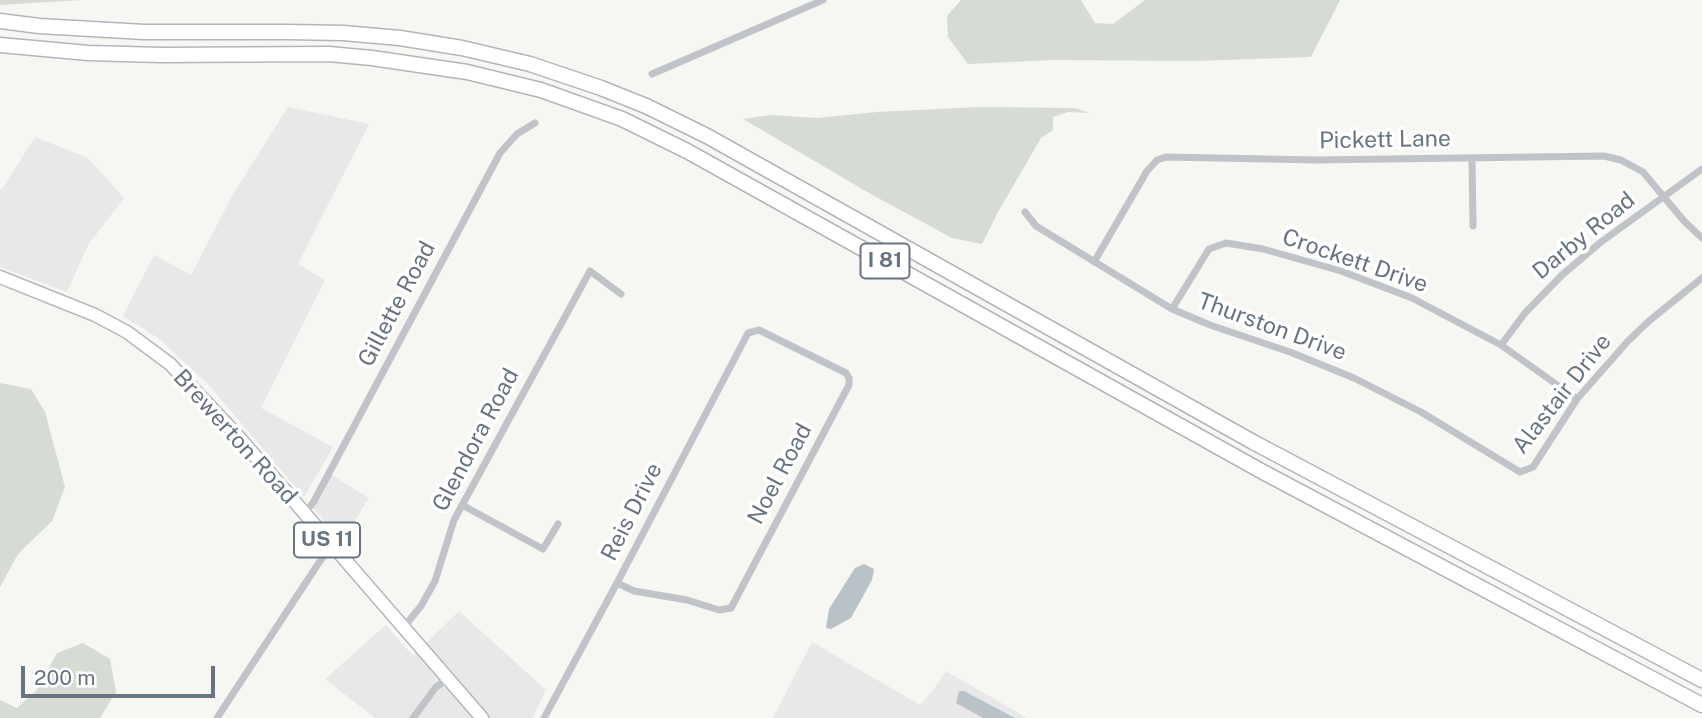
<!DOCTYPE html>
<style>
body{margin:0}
#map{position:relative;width:1702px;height:718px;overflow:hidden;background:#f6f6f3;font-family:"Public Sans",sans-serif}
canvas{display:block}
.scale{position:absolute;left:21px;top:666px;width:194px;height:32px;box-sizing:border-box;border:4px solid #687581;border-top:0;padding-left:9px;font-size:21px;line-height:24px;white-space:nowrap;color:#687581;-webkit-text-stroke:5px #fff;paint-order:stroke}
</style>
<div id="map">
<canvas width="1702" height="718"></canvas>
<div class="scale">200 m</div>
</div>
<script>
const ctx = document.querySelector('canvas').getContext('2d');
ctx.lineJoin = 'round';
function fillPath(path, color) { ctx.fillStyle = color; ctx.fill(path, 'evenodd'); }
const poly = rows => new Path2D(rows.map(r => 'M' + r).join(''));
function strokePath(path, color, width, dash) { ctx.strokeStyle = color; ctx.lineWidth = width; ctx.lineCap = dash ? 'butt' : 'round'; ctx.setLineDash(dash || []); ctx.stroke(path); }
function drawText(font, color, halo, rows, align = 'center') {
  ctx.font = font + ' "Public Sans",sans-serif'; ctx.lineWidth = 7; ctx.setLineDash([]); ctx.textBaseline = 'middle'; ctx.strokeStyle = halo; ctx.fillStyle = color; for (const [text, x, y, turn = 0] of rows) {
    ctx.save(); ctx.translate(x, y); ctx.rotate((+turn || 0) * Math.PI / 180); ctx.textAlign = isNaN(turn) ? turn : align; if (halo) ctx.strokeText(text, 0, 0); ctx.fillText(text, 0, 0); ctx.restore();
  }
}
const built = poly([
 [288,107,369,124,298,264,325,280,261,408,333,447,304,497,208,384,158,338,123,316,154,255,191,275,232,196],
 [35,137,88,158,124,198,88,245,67,292,0,267,0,189,2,189],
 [330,474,369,498,342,541,313,508],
 [459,611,546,690,532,718,375,718,325,679,386,625,413,656],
 [812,642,920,705,935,688,946,671,1027,718,773,718]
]);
const green = poly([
 [0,0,81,0,0,5],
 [961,0,1081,0,1095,23,1113,24,1145,0,1340,0,1311,57,1195,61,1052,60,968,64,948,37,947,16],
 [979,107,1075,108,1090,113,1068,112,1053,117,1053,130,1041,138,998,212,982,244,952,238,869,193,743,119,770,115,818,118,877,112],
 [0,383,31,389,45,412,65,487,52,521,18,554,0,587],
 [83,643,110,659,116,692,100,718,0,718,0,700,17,708,36,691,57,653]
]);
const water = poly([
 [864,564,874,569,872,580,851,618,831,629,826,628,829,609,855,568],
 [959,691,964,691,1015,718,983,718,956,703]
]);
const street = poly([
 [652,74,823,0],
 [1472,158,1473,226],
 [1025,212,1036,226,1172,309,1210,325,1290,352,1354,378,1421,412,1520,472,1533,467,1577,399,1628,341,1649,321,1702,278],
 [1094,262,1147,171,1157,160,1166,157,1317,160,1604,156,1621,160,1643,172,1684,221,1702,238],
 [1172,309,1209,249,1226,243,1263,249,1341,271,1412,298,1501,345,1577,399],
 [1501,345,1525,313,1562,275,1601,242,1702,169],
 [462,505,543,549,558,524],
 [304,513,313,503,500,153,517,134,535,123],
 [403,628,421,606,435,581,454,520,590,271,621,294],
 [217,718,320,561,332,546],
 [413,718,436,687,448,679],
 [544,718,617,583,748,333,759,330,846,373,849,378,849,385,731,608,719,610,687,600,634,591,617,583]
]);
const primary = poly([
 [0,277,95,315,127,332,170,364,236,434,482,718]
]);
const highway = poly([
 [0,21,39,26,144,32,288,32,343,33,400,38,462,48,530,64,601,88,646,106,707,136,1253,442,1702,680],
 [0,45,88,53,161,55,329,54,372,58,467,72,541,90,622,119,687,151,1263,472,1702,705]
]);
const shields = [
 [885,261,49],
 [327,540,66]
];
const shieldNames = [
 ["I 81",885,261],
 ["US 11",327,540]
];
const streetNames = [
 ["Pickett Lane",1385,140,-1],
 ["Darby Road",1584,236,-39],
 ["Crockett Drive",1355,261,19],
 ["Gillette Road",397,304,-62],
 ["Thurston Drive",1272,327,20],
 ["Alastair Drive",1562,394,-52],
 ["Brewerton Road",235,437,48],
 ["Glendora Road",476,440,-62],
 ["Noel Road",780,474,-62],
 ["Reis Drive",632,512,-63]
];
fillPath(built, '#e7e8e7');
fillPath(green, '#d6dbd3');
fillPath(water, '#b9c2c7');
strokePath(primary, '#b4b7bb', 15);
strokePath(highway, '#b3b6b9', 17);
strokePath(street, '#c0c3c7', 7);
strokePath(primary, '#fff', 12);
strokePath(highway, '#fff', 14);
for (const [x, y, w] of shields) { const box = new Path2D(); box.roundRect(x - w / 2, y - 17.5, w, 35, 5); ctx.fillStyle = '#fff'; ctx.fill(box); strokePath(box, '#687581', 2); }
drawText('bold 21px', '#687581', null, shieldNames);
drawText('23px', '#687581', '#fff', streetNames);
</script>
